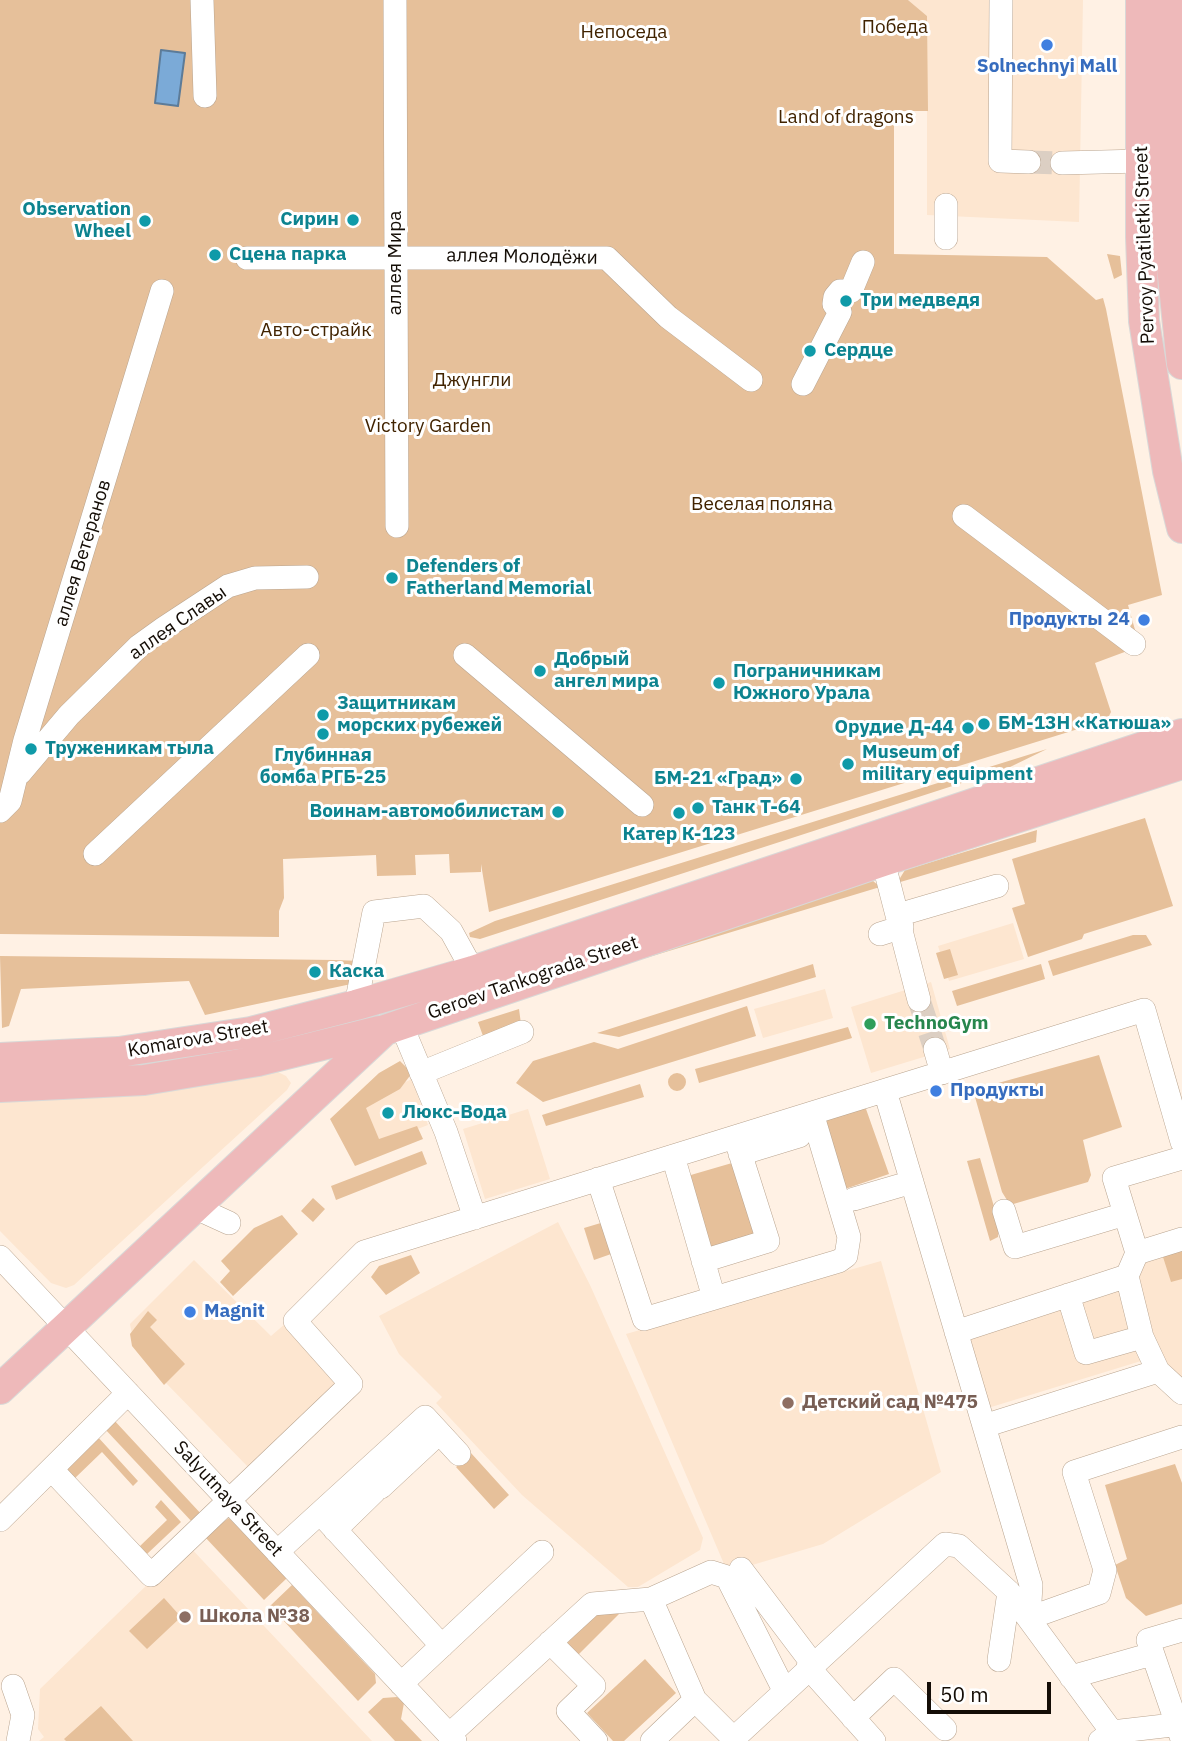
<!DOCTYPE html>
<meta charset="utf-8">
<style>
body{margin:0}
#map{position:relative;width:1182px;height:1741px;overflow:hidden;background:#fff1e4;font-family:"IBM Plex Sans",sans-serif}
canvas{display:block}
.scale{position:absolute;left:927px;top:1682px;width:124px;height:32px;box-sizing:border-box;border:4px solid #140d06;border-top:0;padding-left:9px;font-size:21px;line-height:24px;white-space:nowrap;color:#140d06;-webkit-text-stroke:5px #fff;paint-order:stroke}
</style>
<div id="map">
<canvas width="1182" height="1741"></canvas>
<div class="scale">50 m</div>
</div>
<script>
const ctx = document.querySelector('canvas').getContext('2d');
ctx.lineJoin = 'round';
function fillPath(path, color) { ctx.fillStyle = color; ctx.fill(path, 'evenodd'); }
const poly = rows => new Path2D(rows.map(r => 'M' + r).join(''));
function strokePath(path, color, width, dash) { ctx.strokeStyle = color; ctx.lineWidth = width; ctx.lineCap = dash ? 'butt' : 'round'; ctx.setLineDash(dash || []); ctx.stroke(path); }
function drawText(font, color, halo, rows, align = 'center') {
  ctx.font = font + ' "IBM Plex Sans",sans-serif'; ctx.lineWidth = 6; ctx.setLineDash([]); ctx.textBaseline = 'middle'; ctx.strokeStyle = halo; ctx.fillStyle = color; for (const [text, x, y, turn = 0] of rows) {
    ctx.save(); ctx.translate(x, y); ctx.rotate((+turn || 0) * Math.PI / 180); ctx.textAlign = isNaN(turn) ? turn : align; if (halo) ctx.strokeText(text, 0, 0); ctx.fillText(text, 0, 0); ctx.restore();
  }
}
const built = poly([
 [908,0,1083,0,1079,222,927,215,927,16],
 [1013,923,1024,959,949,981,938,946],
 [931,982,950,1049,871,1073,851,1007],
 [825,989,833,1018,763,1038,754,1009],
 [278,1072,286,1076,291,1083,287,1090,74,1285,66,1288,51,1283,0,1231,0,1100],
 [412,1079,428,1125,373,1146,357,1104],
 [528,1109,550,1179,485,1199,463,1129],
 [558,1222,590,1285,703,1538,700,1550,638,1587,628,1587,522,1495,436,1403,442,1397,399,1354,379,1316],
 [1182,1243,1182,1378,1141,1361,988,1408,966,1334,1120,1285,1145,1254],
 [194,1260,271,1336,286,1323,341,1381,248,1467,164,1381,134,1345,130,1324],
 [881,1261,941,1472,823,1544,732,1571,724,1564,626,1334],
 [188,1545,372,1741,39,1741,44,1737,38,1729,40,1689]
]);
const green = poly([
 [0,0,908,0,927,16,928,111,894,111,894,254,1047,257,1096,300,1103,298,1106,309,1162,595,1128,605,1137,637,1130,650,1095,663,1111,712,1107,720,489,912,481,864,481,872,450,873,449,854,415,855,416,875,377,876,376,855,283,859,284,898,279,911,279,937,0,934],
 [1107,254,1120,256,1122,275,1114,279],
 [1047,749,1008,768,480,939,470,937,469,933,495,921],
 [1145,818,1173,906,1084,934,1082,939,1028,957,1012,908,1025,904,1012,859],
 [1037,830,1036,842,897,883,905,870],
 [872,880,880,887,626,964],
 [1133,935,1146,935,1152,945,1053,976,1048,961],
 [950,949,958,975,944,979,936,953],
 [0,956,335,960,362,961,356,983,205,1015,189,981,21,989,9,1026,2,1028],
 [813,964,816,977,619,1037,597,1033],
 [1041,964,1045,979,957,1006,952,991],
 [747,1006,756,1036,543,1102,516,1083,533,1061,594,1042,618,1049],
 [519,1009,521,1024,483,1036,478,1022],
 [848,1027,852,1038,699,1083,695,1069],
 [1099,1055,1122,1127,1083,1140,1091,1175,1088,1182,1010,1205,1002,1192,973,1090],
 [400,1061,412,1073,400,1089,366,1108,379,1139,417,1126,423,1139,355,1166,330,1119,379,1073],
 '668 1082a9 9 0 1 1 18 0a9 9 0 1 1-18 0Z',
 [640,1084,644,1097,546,1126,542,1115],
 [863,1108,866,1109,889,1174,842,1190,820,1121],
 [422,1151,427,1164,336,1200,331,1186],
 [980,1158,999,1224,998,1237,990,1241,967,1161],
 [732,1163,754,1235,713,1248,704,1243,684,1177],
 [313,1198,325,1209,313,1222,301,1211],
 [282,1215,298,1234,233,1296,220,1282,230,1271,221,1261,254,1228],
 [604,1222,614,1253,594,1260,584,1228],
 [1182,1247,1182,1279,1171,1282,1163,1257,1166,1251],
 [411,1255,420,1273,386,1295,371,1277,379,1266],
 [148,1311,157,1320,150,1327,185,1364,164,1385,132,1346,130,1334],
 [113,1419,203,1516,194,1524,104,1428],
 [97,1436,138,1481,133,1486,102,1452,74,1479,63,1468],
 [471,1453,509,1495,494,1509,456,1467],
 [1175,1464,1182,1483,1182,1604,1146,1616,1126,1598,1115,1565,1127,1559,1105,1485],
 [161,1500,181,1522,147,1554,140,1546,167,1520,155,1507],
 [229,1518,287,1578,264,1600,204,1536],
 [292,1585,375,1674,376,1683,358,1701,270,1606],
 [164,1598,181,1617,147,1649,129,1631],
 [605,1606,619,1614,575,1658,567,1643],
 [645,1659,676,1693,624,1741,613,1741,587,1713],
 [397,1697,404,1703,401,1719,422,1741,395,1741,368,1712,383,1698],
 [101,1706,133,1741,66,1741,64,1739]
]);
const water = poly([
 [161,50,185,53,178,106,155,103,161,50]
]);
const minorTunnel = poly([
 [1029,162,1062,163],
 [919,1000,935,1049]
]);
const minor = poly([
 [202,0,205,96],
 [395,0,397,526],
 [1001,0,1000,161,1029,162],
 [1062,163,1141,161],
 [946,238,946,205],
 [247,258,607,258,668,317,751,380],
 [803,384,840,312,834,304,835,297,840,291,851,291,863,262],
 [964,516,1134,644],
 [465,655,642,805],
 [20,773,69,715,139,646,164,628,228,586,255,578,307,577],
 [0,811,10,801,25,740,162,291],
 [95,854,308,655],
 [883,861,919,1000],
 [898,915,997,886],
 [880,934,902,927],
 [356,1005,374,912,424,906,451,931,473,971],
 [401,1024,446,1132,475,1218],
 [935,1049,942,1073],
 [421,1073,522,1032],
 [885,1091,1031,1585,1029,1618,1099,1593,1105,1570,1074,1472,1182,1437],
 [740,1154,799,1136],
 [673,1156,714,1298],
 [1182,1158,1114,1178,1137,1253,1127,1276,1142,1337,1158,1371,1182,1393],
 [598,1179,644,1319,839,1261,846,1256,849,1237,812,1113],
 [854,1199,912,1182],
 [194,1207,229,1223],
 [1004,1211,1015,1247,1125,1214],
 [1137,1253,1182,1239],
 [0,1257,455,1741],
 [703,1261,768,1241,735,1137],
 [1068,1295,1086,1353,1142,1337],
 [956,1332,1127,1276],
 [984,1426,1158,1371],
 [52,1470,151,1575,351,1384,295,1321,364,1252,1144,1010,1182,1142],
 [381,1487,439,1433],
 [320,1513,442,1646],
 [0,1520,128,1393],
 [335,1530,374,1492],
 [277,1552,425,1417,459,1454],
 [741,1569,812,1663],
 [651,1599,695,1700,736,1741],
 [1182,1630,1148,1640,1182,1739],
 [550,1642,594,1686,568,1711,596,1741],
 [999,1660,1009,1592],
 [808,1667,874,1741],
 [1071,1677,1152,1654],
 [401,1684,542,1552],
 [13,1686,23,1715,18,1741],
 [853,1718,894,1679,945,1729],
 [449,1735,592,1604,651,1599,711,1572,727,1577,784,1690],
 [652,1741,695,1700],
 [731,1741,945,1544,959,1546,1009,1592,1112,1732],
 [1100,1741,1112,1732,1182,1724]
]);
const major = poly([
 [1141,0,1141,237,1144,321,1168,471,1182,528],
 [1169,0,1171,257,1182,364],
 [0,1058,119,1052,251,1032,356,1005,473,971,1182,734],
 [0,1087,144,1080,258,1061,379,1031],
 [0,1389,385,1030,883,861,1182,764]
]);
const markers = [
 [1047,45,7,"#3f7fe0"],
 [353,220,7,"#0f9aa8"],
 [145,221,7,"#0f9aa8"],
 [215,255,7,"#0f9aa8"],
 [846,301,7,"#0f9aa8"],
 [810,351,7,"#0f9aa8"],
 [392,578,7,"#0f9aa8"],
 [1144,620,7,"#3f7fe0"],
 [540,671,7,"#0f9aa8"],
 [719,683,7,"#0f9aa8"],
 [323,715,7,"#0f9aa8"],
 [984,724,7,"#0f9aa8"],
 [968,728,7,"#0f9aa8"],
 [323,734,7,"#0f9aa8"],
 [31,749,7,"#0f9aa8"],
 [848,764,7,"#0f9aa8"],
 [796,779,7,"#0f9aa8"],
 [698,808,7,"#0f9aa8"],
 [558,812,7,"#0f9aa8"],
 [679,813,7,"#0f9aa8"],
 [315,972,7,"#0f9aa8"],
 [870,1024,7,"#2e9e5b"],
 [936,1091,7,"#3f7fe0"],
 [388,1113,7,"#0f9aa8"],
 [190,1312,7,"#3f7fe0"],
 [788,1403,7,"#8d6e63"],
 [185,1617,7,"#8d6e63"]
];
const parkNames = [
 ["Победа",895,28],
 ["Непоседа",624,33],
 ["Land of dragons",846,118],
 ["Авто-страйк",316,331],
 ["Джунгли",472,381],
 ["Victory Garden",428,427],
 ["Веселая поляна",762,505]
];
const shopNames = [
 ["Solnechnyi Mall",1047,67,"center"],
 ["Продукты 24",1130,620,"right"],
 ["Продукты",950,1091],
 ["Magnit",204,1312]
];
const cultureNames = [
 ["Observation",131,210,"right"],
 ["Wheel",131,232,"right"],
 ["Сирин",339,220,"right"],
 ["Сцена парка",229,255],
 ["Три медведя",860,301],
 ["Сердце",824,351],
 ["Defenders of",406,567],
 ["Fatherland Memorial",406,589],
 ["Добрый",554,660],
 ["ангел мира",554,682],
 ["Пограничникам",733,672],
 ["Южного Урала",733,694],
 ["Защитникам",337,704],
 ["морских рубежей",337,726],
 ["БМ-13Н «Катюша»",998,724],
 ["Орудие Д-44",954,728,"right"],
 ["Труженикам тыла",45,749],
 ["Museum of",862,753],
 ["military equipment",862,775],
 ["Глубинная",323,756,"center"],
 ["бомба РГБ-25",323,778,"center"],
 ["БМ-21 «Град»",782,779,"right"],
 ["Танк Т-64",712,808],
 ["Воинам-автомобилистам",544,812,"right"],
 ["Катер К-123",679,835,"center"],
 ["Каска",329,972],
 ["Люкс-Вода",402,1113]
];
const streetNames = [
 ["Pervoy Pyatiletki Street",1145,245,-92],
 ["аллея Молодёжи",522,257,1],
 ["аллея Мира",396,263,-90],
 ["аллея Ветеранов",83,553,-73],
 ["аллея Славы",178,623,-35],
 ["Geroev Tankograda Street",533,978,-19],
 ["Komarova Street",198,1039,-10],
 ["Salyutnaya Street",228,1499,47]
];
const leisureNames = [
 ["TechnoGym",884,1024]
];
const educationNames = [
 ["Детский сад №475",802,1403],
 ["Школа №38",199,1617]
];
fillPath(built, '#fde6d0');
fillPath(green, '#e6c09a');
fillPath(water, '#7baad7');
strokePath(water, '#5c7b98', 2);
strokePath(minorTunnel, '#dccfc3', 23, [23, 11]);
strokePath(minor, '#baa590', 24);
strokePath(major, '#d9d8d7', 32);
strokePath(minor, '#fff', 23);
strokePath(major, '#eeb9ba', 30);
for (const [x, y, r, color] of markers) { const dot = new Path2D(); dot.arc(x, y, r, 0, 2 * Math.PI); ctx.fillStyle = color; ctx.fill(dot); strokePath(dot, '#fff', 2.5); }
drawText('19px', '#412300', '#fff', parkNames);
drawText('bold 19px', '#366cbe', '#fff', shopNames, 'left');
drawText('bold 19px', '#0d838f', '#fff', cultureNames, 'left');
drawText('19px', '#140d06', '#fff', streetNames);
drawText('bold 19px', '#27864d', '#fff', leisureNames, 'left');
drawText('bold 19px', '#785e54', '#fff', educationNames, 'left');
</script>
